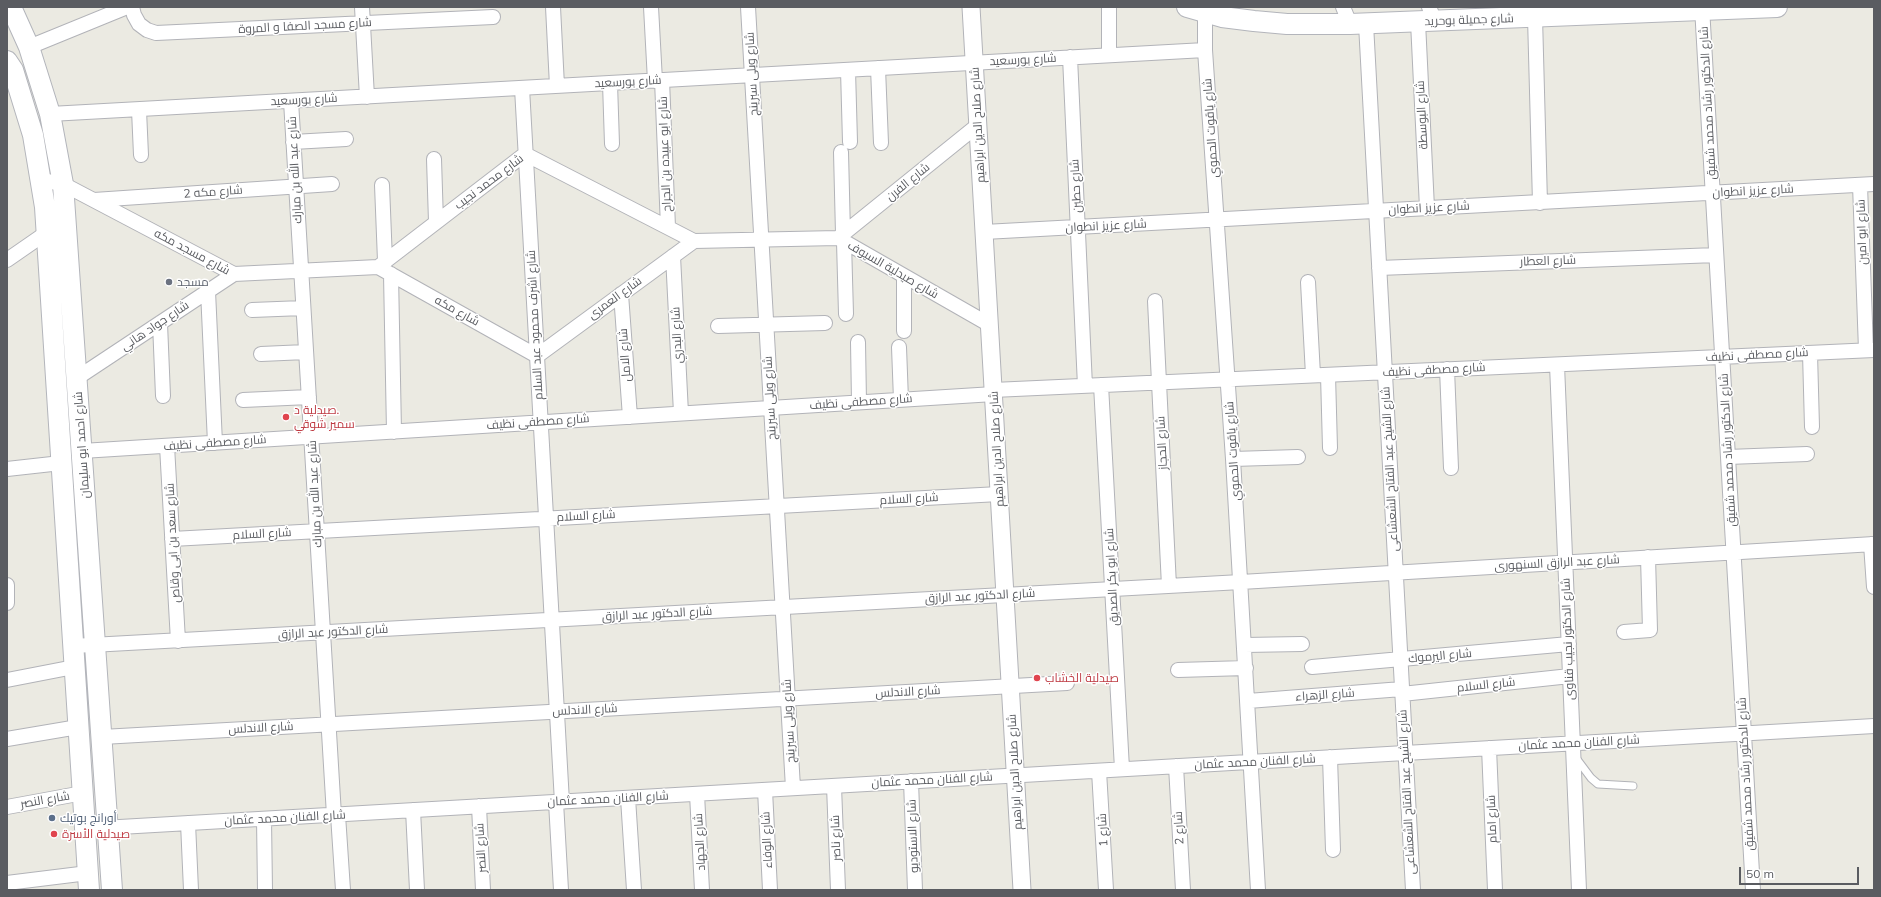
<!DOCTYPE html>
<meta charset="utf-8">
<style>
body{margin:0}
#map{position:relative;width:1881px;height:897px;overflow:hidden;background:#ebeae2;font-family:Mulish,sans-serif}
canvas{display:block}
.frame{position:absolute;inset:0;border:8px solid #5a5c61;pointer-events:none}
.scale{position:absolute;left:1739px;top:867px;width:120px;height:18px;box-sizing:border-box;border:2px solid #5a5c61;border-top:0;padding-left:5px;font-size:12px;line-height:14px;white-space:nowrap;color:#5a5c61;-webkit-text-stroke:3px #fff;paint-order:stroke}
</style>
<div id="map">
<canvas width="1881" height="897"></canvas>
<div class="frame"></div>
<div class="scale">50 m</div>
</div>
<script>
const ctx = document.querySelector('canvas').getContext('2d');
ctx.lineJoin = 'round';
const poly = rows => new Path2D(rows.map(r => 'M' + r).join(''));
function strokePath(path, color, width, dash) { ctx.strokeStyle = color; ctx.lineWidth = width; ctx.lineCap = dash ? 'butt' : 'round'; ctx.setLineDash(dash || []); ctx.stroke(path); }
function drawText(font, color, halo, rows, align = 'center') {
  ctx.font = font + ' Mulish,Cairo,sans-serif'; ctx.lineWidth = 3; ctx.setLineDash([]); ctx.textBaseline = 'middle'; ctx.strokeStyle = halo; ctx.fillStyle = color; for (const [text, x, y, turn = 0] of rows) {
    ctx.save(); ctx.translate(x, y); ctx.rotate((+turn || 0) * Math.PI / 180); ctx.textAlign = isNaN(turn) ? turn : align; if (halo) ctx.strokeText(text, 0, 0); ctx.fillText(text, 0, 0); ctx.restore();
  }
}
const service = poly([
 [1576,758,1591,778,1598,784,1633,786]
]);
const minor = poly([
 [132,7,134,15,139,24,147,30,156,33,493,17],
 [362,7,367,97],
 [553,7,557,86],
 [651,7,655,81],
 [748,7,793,788],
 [1109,7,1109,55],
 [1343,7,1350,24],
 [1429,7,1435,21],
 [1702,7,1753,890],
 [1205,13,1205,50,1233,459,1258,890],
 [1535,17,1540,203],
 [1418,22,1427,208],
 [1366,24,1413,890],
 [29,47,127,7],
 [1070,57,1085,386],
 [878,68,881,143],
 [848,70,850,142],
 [662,80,668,227],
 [610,83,612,144],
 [522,88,562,802],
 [291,101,334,815],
 [139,110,141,155],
 [50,114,1205,50],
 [293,142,346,139],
 [841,152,843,234],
 [434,159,436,222],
 [41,180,63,184,234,274,378,267],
 [382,185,385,261],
 [1860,185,1866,350],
 [94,200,332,184],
 [984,232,1874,184],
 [838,238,978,125],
 [844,242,846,314],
 [673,256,681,413],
 [7,260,46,233],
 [378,267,525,154,694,241,838,238,990,325],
 [378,267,537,356,694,241],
 [1379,268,1716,255],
 [391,274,394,432],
 [1308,282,1313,375],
 [208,291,215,443],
 [621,294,630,417],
 [1155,301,1169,586],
 [252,310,303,308],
 [160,323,163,396],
 [718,326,825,323],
 [904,331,904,276],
 [858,342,859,402],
 [899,347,901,400],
 [1810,353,1812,427],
 [261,354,306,352],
 [1557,365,1579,890],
 [1447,369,1451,468],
 [1328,375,1330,448],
 [77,378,234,274],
 [1101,385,1122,769],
 [993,390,1874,350],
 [243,400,309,397],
 [167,446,178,641],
 [82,451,994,394],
 [1728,457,1807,454],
 [1233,459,1298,457],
 [7,469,61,463],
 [172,539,999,494],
 [1871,544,1874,587],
 [7,585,7,603],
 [1624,632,1650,630,1648,557],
 [1245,645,1302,644],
 [73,646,1241,582,1874,544],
 [1312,667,1569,644],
 [1178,670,1246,668],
 [7,680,74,667],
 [1402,694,1570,676],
 [1248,701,1402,689],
 [102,737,1067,683],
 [7,739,78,727],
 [1489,748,1495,890],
 [1330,757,1333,850],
 [1176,766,1183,890],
 [1099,771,1106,890],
 [911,781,915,890],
 [834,786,838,890],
 [765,790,770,890],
 [697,794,702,890],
 [628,798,634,890],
 [556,802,561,890],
 [479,806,483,890],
 [7,807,83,793],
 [413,810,417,890],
 [338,815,343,890],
 [264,819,265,890],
 [188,823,191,890],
 [85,829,1874,726],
 [7,883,88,873]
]);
const tertiary = poly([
 [971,7,1022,890]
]);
const secondary = poly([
 [11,7,29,47,50,114,63,184,112,890],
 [1187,7,1222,17,1254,21,1287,24,1350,24,1777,7],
 [7,61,13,70,33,135,45,207,89,890]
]);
const markers = [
 [169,282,4,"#6b7280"],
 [286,417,4,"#e0444e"],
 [1037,678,4,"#e0444e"],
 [52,818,4,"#5c6f8a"],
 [54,834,4,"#e0444e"]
];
const streetNames = [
 ["شارع جميلة بوحريد",1469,20,-2],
 ["شارع مسجد الصفا و المروة",305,26,-3],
 ["شارع بورسعيد",1023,60,-3],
 ["شارع ويلى سبرينج",752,74,-93],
 ["شارع بورسعيد",628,82,-3],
 ["شارع بورسعيد",304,100,-3],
 ["شارع الدكتور رشاد محمد شفيق",1708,103,-93],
 ["شارع البوسطة",1422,115,-93],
 ["شارع صلاح الدين ابراهيم",978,125,-93],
 ["شارع ياقوت الحموي",1211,128,-94],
 ["شارع ابو عبيده بن الجراح",665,154,-92],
 ["شارع عبد الله بن مبارك",295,170,-93],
 ["شارع محمد نجيب",489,182,-37],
 ["شارع الفرن",908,182,-39],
 ["شارع حطين",1076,186,-93],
 ["شارع عزيز انطوان",1753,191,-3],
 ["شارع مكه 2",213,192,-4],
 ["شارع عزيز انطوان",1429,208,-3],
 ["شارع عزيز انطوان",1106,226,-3],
 ["شارع ابو امين",1862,232,-92],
 ["شارع مسجد مكه",192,252,28],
 ["شارع العطار",1548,261,-2],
 ["شارع صيدلية السيوف",893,270,30],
 ["شارع العمرى",615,298,-36],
 ["شارع مكه",457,311,29],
 ["شارع اشرف محمود عبد السلام",535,325,-93],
 ["شارع جواد هاني",155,326,-34],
 ["شارع البدري",677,335,-93],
 ["شارع الامل",625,355,-94],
 ["شارع مصطفى نظيف",1757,355,-3],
 ["شارع مصطفى نظيف",1434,370,-3],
 ["شارع ويلى سبرينج",770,398,-93],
 ["شارع مصطفى نظيف",861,402,-4],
 ["شارع مصطفى نظيف",538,422,-4],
 ["شارع مصطفى نظيف",215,443,-4],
 ["شارع الحجاز",1162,443,-93],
 ["شارع احمد ابو سليمان",82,445,-94],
 ["شارع صلاح الدين ابراهيم",997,449,-93],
 ["شارع الدكتور رشاد محمد شفيق",1728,450,-93],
 ["شارع ياقوت الحموي",1233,451,-94],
 ["شارع الشيخ عبد الفتاح الشعشاعى",1390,469,-93],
 ["شارع عبد الله بن مبارك",315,494,-93],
 ["شارع السلام",909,499,-3],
 ["شارع السلام",586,516,-3],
 ["شارع السلام",262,534,-3],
 ["شارع سعد بن ابى وقاص",173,543,-93],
 ["شارع عبد الرازق السنهورى",1557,563,-3],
 ["شارع ابو بكر الصديق",1112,577,-93],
 ["شارع الدكتور عبد الرازق",980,596,-3],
 ["شارع الدكتور عبد الرازق",657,614,-3],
 ["شارع الدكتور عبد الرازق",333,632,-3],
 ["شارع الدكتور نجيب قناوى",1568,639,-92],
 ["شارع اليرموك",1440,656,-5],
 ["شارع السلام",1486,685,-6],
 ["شارع الاندلس",908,692,-3],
 ["شارع الزهراء",1325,695,-4],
 ["شارع الاندلس",585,710,-3],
 ["شارع ويلى سبرينج",789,721,-93],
 ["شارع الاندلس",261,728,-3],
 ["شارع الفنان محمد عثمان",1579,743,-3],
 ["شارع الفنان محمد عثمان",1255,762,-3],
 ["شارع صلاح الدين ابراهيم",1015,772,-93],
 ["شارع الدكتور رشاد محمد شفيق",1746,774,-93],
 ["شارع الفنان محمد عثمان",932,780,-3],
 ["شارع الشيخ عبد الفتاح الشعشاعى",1407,792,-93],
 ["شارع الفنان محمد عثمان",608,799,-3],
 ["شارع النصر",45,800,-10],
 ["شارع الفنان محمد عثمان",285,818,-3],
 ["شارع امام",1492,819,-92],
 ["شارع 2",1179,828,-93],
 ["شارع 1",1103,830,-93],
 ["شارع الاستوديو",913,836,-92],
 ["شارع ناصر",836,838,-92],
 ["شارع الوفاء",767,840,-93],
 ["شارع الجهاد",700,842,-93],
 ["شارع النصر",481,848,-93]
];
const worshipNames = [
 ["مسجد",177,282]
];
const healthNames = [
 ["صيدلية د.",294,410],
 ["سمير شوقي",294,424],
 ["صيدلية الخشاب",1045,678],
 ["صيدلية الأسرة",62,834]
];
const serviceNames = [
 ["أورانج بوتيك",60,818]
];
strokePath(service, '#b2b3b8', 9);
strokePath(minor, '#b2b3b8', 16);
strokePath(tertiary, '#b2b3b8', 19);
strokePath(secondary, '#b3b5bb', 22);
strokePath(service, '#fff', 7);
strokePath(minor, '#fff', 14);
strokePath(tertiary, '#fff', 17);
strokePath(secondary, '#fff', 20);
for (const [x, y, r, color] of markers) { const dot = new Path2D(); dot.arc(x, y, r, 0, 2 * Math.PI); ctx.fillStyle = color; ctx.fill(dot); strokePath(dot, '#fff', 1.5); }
drawText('12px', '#5a5c61', '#fff', streetNames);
drawText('12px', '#5b616d', '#fff', worshipNames, 'left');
drawText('12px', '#be3a42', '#fff', healthNames, 'left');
drawText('12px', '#4e5e75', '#fff', serviceNames, 'left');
</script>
